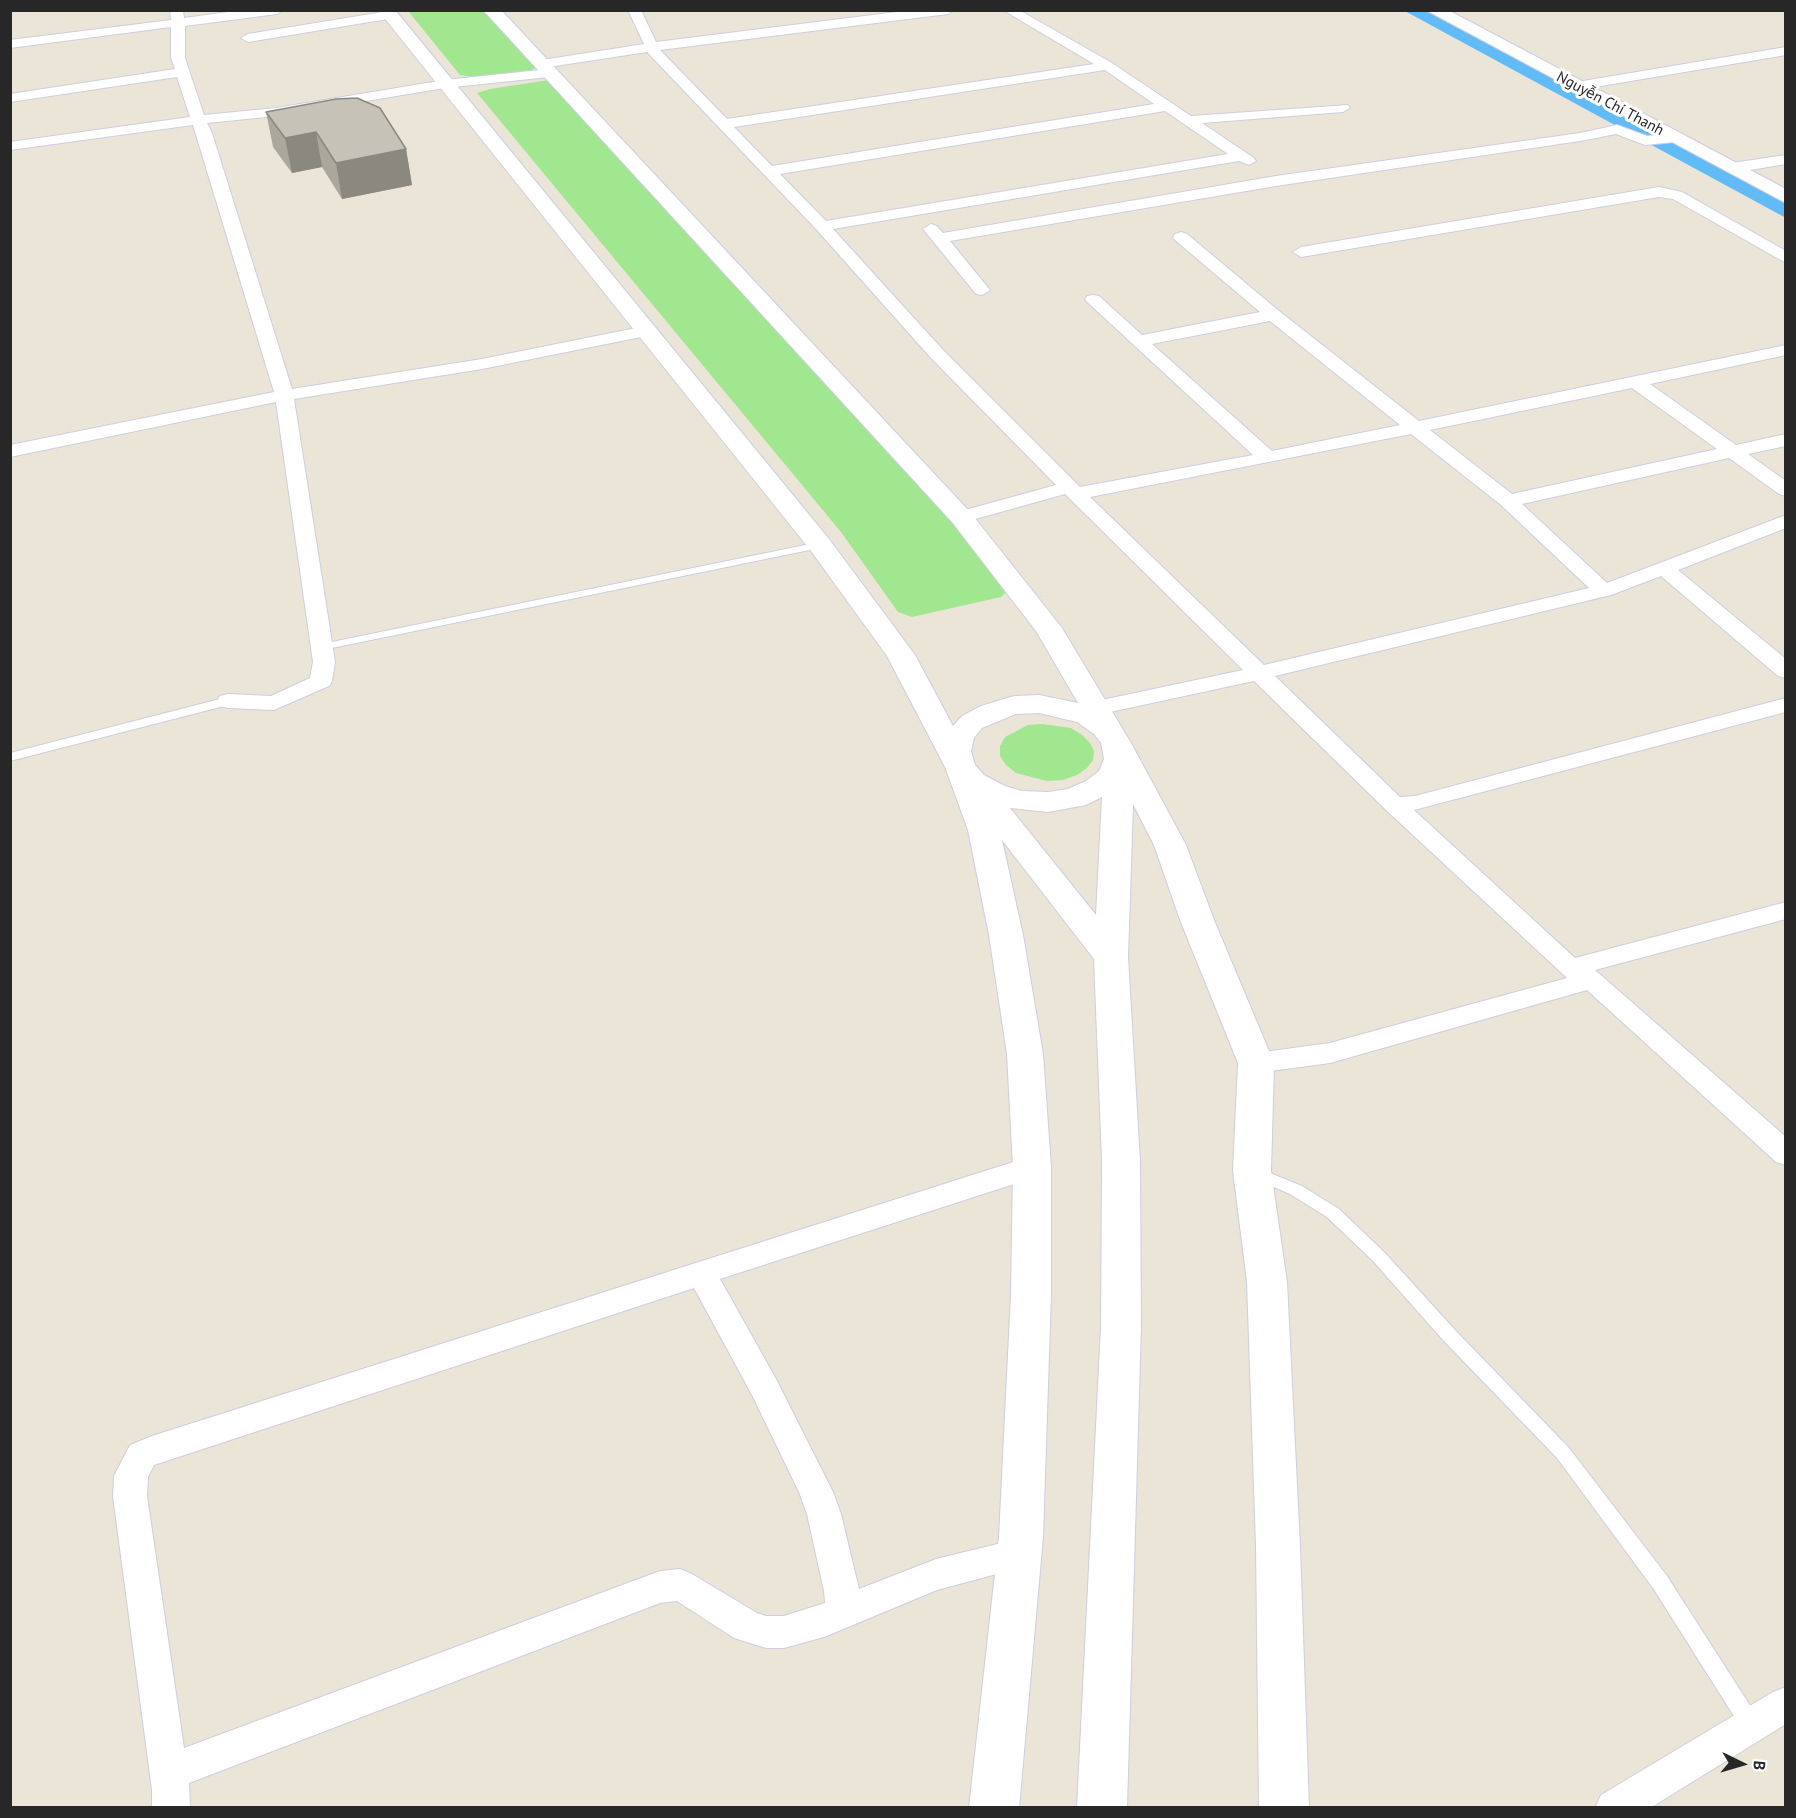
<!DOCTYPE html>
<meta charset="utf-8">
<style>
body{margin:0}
#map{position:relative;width:1796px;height:1818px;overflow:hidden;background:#ebe5d7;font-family:"PT Sans",sans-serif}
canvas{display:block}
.frame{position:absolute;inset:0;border:12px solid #272727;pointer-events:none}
.north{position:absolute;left:1712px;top:1734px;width:60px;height:60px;-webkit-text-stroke:4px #fff;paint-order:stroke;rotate:95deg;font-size:16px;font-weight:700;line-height:24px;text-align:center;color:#272727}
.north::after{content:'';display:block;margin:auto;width:21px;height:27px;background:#272727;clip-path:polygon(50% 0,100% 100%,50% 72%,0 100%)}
</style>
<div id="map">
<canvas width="1796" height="1818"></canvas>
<div class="frame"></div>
<div class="north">B</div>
</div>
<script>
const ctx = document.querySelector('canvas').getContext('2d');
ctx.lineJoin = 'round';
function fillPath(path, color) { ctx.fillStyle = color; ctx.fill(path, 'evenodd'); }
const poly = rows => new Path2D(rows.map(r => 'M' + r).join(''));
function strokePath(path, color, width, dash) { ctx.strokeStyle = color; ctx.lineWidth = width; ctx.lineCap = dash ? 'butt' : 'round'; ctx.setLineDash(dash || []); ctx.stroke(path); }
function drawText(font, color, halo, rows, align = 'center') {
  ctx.font = font + ' "PT Sans",sans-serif'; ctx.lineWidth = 6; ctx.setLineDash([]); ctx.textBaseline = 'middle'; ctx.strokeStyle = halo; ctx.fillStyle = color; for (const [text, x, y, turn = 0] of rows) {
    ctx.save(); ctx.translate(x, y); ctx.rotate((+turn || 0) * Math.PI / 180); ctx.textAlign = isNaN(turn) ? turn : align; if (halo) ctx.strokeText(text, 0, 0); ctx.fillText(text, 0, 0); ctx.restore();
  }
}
const green = poly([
 [408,11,486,11,537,67,528,72,481,78,460,75],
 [549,80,946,512,1007,591,1001,597,912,617,898,612,841,532,477,93,490,89],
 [1042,724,1071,728,1082,735,1090,743,1094,751,1093,760,1087,768,1077,775,1063,780,1047,781,1016,773,1006,765,1000,756,1000,746,1005,737,1028,725]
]);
const canal = poly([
 [1403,10,1424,10,1739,177,1786,203,1786,218,1403,10]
]);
const lane = poly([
 [820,542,824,543,824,547,322,650,316,647,322,644,820,542],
 [228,697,232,698,234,701,232,704,10,761,10,753,228,697],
 [1255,1167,1302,1186,1339,1209,1385,1253,1455,1330,1569,1448,1667,1576,1758,1718,1761,1725,1758,1732,1751,1734,1744,1732,1653,1588,1557,1458,1443,1340,1373,1261,1327,1217,1290,1194,1250,1177,1247,1173,1250,1169,1255,1167]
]);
const street = poly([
 [170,10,183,10,184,18,243,10,283,10,277,14,185,26,185,58,204,115,276,108,445,80,549,69,556,73,549,77,444,88,276,116,207,123,212,133,292,389,482,359,646,326,652,327,655,331,652,335,646,336,482,369,294,399,335,662,332,681,329,686,274,710,228,708,220,706,217,701,220,696,228,694,271,696,310,678,313,662,276,402,10,457,10,445,274,392,193,125,10,150,10,142,190,117,177,77,10,102,10,94,175,69,171,58,171,27,10,48,10,40,171,20,170,10],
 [628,10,641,10,656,42,913,10,954,10,948,14,660,50,727,119,1094,64,1003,10,1019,10,1112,63,1191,116,1348,105,1350,108,1343,112,1202,123,1254,158,1256,161,1249,165,1239,161,833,229,943,350,1080,487,1253,455,1085,300,1087,296,1093,295,1099,296,1142,335,1260,312,1175,240,1173,237,1175,234,1181,232,1187,234,1279,311,1419,421,1786,345,1786,355,1650,384,1736,445,1786,434,1786,446,1748,454,1786,481,1786,496,1779,494,1729,458,1522,504,1607,583,1786,515,1786,528,1678,570,1786,659,1786,678,1778,676,1661,576,1611,595,1275,676,1400,797,1415,796,1786,698,1786,712,1414,810,1575,958,1786,902,1786,919,1595,970,1786,1137,1786,1165,1776,1162,1587,990,1330,1063,1256,1073,1246,1070,1242,1063,1246,1056,1256,1053,1330,1043,1567,978,1386,810,1254,681,1096,715,1088,713,1085,708,1088,703,1243,670,1065,494,961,523,954,521,951,517,954,513,1056,485,931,358,816,229,647,52,542,68,535,64,542,60,644,44,628,10],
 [1105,70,1154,104,772,166,734,127,1105,70],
 [1165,111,1228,154,826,221,780,174,1165,111],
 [1270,321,1400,425,1272,451,1152,344,1270,321],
 [1632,388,1717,449,1512,494,1430,430,1632,388],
 [1411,434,1501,505,1589,588,1264,665,1090,497,1411,434],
 [389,11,395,15,394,18,248,42,241,38,248,34,389,11],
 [1786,47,1786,55,1577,90,1570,86,1577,82,1786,47],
 [1617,125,1647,136,1674,134,1681,138,1674,142,1645,145,1616,134,1580,141,1276,186,950,241,990,290,982,295,976,294,923,229,931,224,937,226,943,233,1276,176,1580,133,1617,125],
 [1786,155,1786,164,1732,173,1724,168,1732,163,1786,155],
 [1659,187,1682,192,1786,251,1786,263,1673,199,1659,197,1301,257,1293,252,1301,247,1659,187],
 [1032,1156,1042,1159,1047,1167,1042,1175,720,1279,776,1379,833,1492,841,1514,859,1589,936,1559,1018,1539,1030,1543,1035,1554,1030,1565,937,1590,824,1637,784,1648,766,1648,734,1638,677,1601,660,1603,189,1783,190,1808,152,1808,152,1790,113,1496,114,1476,130,1445,152,1436,1032,1156],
 [694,1288,752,1395,799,1492,807,1514,824,1591,825,1603,784,1616,766,1616,757,1613,692,1574,680,1569,660,1571,184,1748,147,1496,148,1477,154,1465,694,1288],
 [1786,1687,1786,1724,1650,1808,1595,1808,1601,1795,1773,1692,1786,1687]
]);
const secondary = poly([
 [378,10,395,10,829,539,915,655,953,726,962,716,981,706,1014,696,1039,695,1078,703,1036,631,952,522,483,10,501,10,970,512,1062,628,1131,743,1186,845,1214,920,1274,1063,1271,1171,1287,1282,1300,1546,1309,1808,1259,1808,1256,1546,1247,1282,1233,1171,1238,1063,1180,920,1154,845,1133,804,1128,957,1140,1161,1141,1326,1127,1808,1077,1808,1101,1326,1102,1161,1094,959,1002,840,1023,935,1043,1054,1051,1167,1051,1294,1043,1537,1019,1808,969,1808,999,1537,1011,1294,1013,1167,1007,1054,989,935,968,830,945,767,887,656,811,551,378,10],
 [1039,713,1077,722,1094,734,1101,743,1104,759,1099,771,1086,781,1068,789,1048,792,1022,791,1005,786,984,775,975,765,971,751,974,738,982,728,1016,714,1039,713],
 [1102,797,1096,915,1010,808,1048,812,1086,805,1102,797],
 [1426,10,1448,10,1786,189,1786,203,1426,10]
]);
const wall = poly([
 [266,112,406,149,412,185,342,199,322,167,292,173,273,147]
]);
const shadedWall = poly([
 [316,132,322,167,292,173,285,138],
 [406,149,412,185,342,199,336,163]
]);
const building = poly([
 [357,98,380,108,406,149,336,163,316,132,285,138,266,112,336,99,357,98]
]);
const farStreetnames = [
 ["Nguyễn Chí Thanh",1610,104,28]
];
fillPath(green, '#a1e78f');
fillPath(canal, '#61bbf6');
strokePath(lane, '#cccee2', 2);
strokePath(street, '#cccee2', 2);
strokePath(secondary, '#cccee2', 2);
fillPath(lane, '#fff');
fillPath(street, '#fff');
fillPath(secondary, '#fff');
fillPath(wall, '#aaa79d');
fillPath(shadedWall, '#8b8880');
fillPath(building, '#c6c2b7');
strokePath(building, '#8b8880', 1.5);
drawText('15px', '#272727', '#fff', farStreetnames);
</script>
